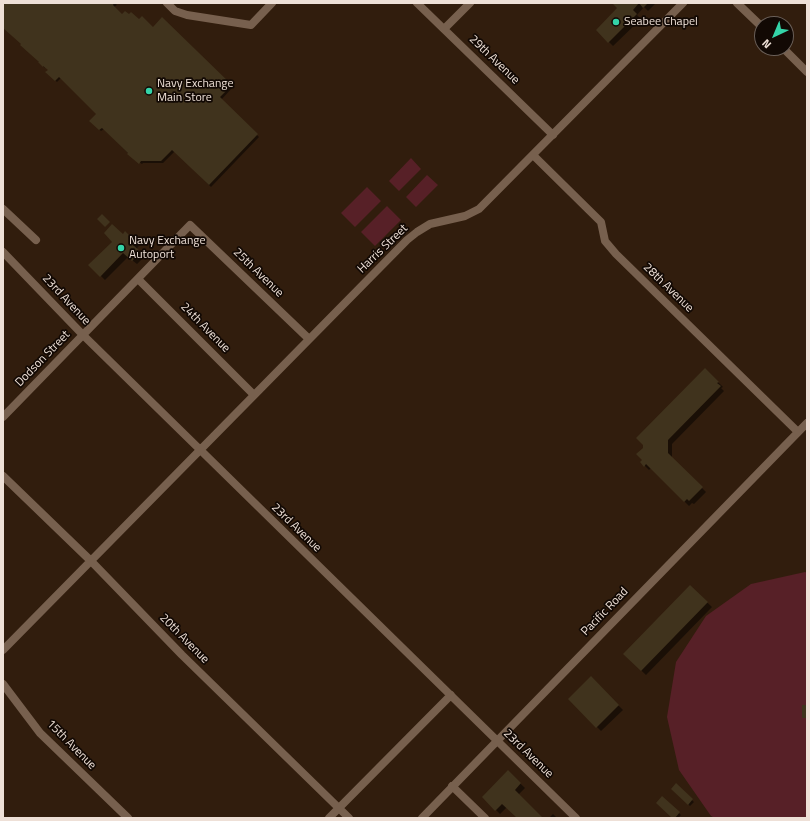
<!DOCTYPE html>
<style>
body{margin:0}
#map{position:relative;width:810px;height:821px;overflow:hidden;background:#311d0d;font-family:"Titillium Web",sans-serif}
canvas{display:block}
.frame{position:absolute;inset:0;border:4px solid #eee0d7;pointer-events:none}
.north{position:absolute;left:754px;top:16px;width:40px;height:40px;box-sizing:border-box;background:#120904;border:1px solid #6a5f58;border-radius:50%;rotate:224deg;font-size:11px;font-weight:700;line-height:16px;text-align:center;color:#eee0d7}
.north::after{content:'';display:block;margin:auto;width:14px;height:18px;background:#34d4a8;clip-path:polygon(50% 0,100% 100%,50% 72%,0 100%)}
</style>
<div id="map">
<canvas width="810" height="821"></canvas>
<div class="frame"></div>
<div class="north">N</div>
</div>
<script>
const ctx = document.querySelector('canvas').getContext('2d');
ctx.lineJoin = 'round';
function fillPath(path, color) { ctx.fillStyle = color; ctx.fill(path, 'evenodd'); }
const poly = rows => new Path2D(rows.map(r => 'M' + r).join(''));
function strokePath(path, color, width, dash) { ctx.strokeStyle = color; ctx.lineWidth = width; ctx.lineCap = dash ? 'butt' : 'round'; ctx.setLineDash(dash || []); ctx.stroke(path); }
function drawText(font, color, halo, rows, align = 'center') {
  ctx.font = font + ' "Titillium Web",sans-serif'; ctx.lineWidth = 3.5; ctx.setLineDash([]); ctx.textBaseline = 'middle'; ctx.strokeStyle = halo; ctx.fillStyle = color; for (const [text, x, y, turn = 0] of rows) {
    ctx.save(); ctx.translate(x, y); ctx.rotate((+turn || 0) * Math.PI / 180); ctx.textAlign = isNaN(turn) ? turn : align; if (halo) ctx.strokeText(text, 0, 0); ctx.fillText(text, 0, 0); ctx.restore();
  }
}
const green = poly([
 [411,158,421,169,399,191,389,181],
 [427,175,438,185,416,207,406,197],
 [367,187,381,201,355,227,341,213],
 [387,206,401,220,375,246,361,232],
 [805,572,807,573,807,818,715,818,711,816,679,770,667,717,676,662,706,616,751,584]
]);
const shadow = poly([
 [3,3,115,3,117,5,114,7,122,15,139,21,153,28,162,19,233,87,221,100,259,137,211,187,175,151,163,163,143,163,142,164,133,158,104,129,101,131,91,121,98,114,61,78,57,82,47,72,49,70,46,67,45,68,22,44,3,27],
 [613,3,656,3,648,11,644,7,637,15,641,19,613,46,597,30,619,8],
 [125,233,139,246,136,249,144,257,137,264,128,257,105,280,90,265],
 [705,369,723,387,721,388,724,391,672,444,672,458,706,492,694,504,692,503,689,506,651,468,649,470,641,462,643,460,644,448],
 [690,586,712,607,646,675,624,654],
 [591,678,623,710,601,731,569,699],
 [508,772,525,788,518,795,542,818,518,818,507,807,500,814,483,797],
 [676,785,694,802,690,806,672,789],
 [662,797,681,815,678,818,673,818],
 [553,814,557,818,549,818]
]);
const building = poly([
 [3,3,114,3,113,5,122,14,125,11,129,14,131,12,139,19,142,16,153,27,162,17,232,85,220,97,258,134,209,185,172,150,161,161,141,161,139,164,127,154,128,153,102,128,99,130,89,121,96,114,59,77,55,81,45,72,48,70,43,66,43,67,38,62,39,62,20,45,21,44,3,28],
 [612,3,648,3,643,8,639,3,633,10,637,14,608,43,596,30,617,8],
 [102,214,110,222,105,227,97,219],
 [112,224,123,234,125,231,135,241,132,244,141,252,132,261,123,253,100,277,88,265,112,242,104,233],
 [705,368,719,382,717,383,721,386,668,440,668,453,703,487,689,501,687,499,684,502,646,464,644,467,640,462,642,460,636,454,643,448,643,445,636,438],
 [690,585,708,602,641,671,623,654],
 [591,676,619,705,596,728,568,699],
 [802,705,807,705,807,718,802,718],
 [508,770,521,783,515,790,543,818,517,818,502,804,495,811,482,797],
 [676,783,693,799,688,805,671,789],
 [662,796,680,812,675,818,672,818,656,803]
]);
const street = poly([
 [167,3,175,11,187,15,251,25,272,3],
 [417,3,553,135],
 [737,3,762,27],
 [444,29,470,3],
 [783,48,807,72],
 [533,155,601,222,605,241,616,254,798,432],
 [3,209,36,240],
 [3,252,83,335,576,818],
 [138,279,254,395],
 [3,417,190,225,309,339],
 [3,476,91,561,182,655,349,818],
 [3,650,407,240,417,232,430,224,465,216,479,209,683,3],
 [3,684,40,733,128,818],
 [452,786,485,818],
 [329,818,451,695],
 [422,818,807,423]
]);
const markers = [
 [616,22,4,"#34d4a8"],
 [149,91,4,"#34d4a8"],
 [121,248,4,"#34d4a8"]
];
const poiNames = [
 ["Seabee Chapel",624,22],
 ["Navy Exchange",157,84],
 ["Main Store",157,98],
 ["Navy Exchange",129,241],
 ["Autoport",129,255]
];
const streetNames = [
 ["29th Avenue",494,60,44],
 ["Harris Street",383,249,-44],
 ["25th Avenue",258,273,44],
 ["28th Avenue",668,288,44],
 ["23rd Avenue",66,300,47],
 ["24th Avenue",205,328,45],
 ["Dodson Street",43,359,-46],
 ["23rd Avenue",296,528,44],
 ["Pacific Road",605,612,-46],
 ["20th Avenue",184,639,45],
 ["15th Avenue",71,745,45],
 ["23rd Avenue",528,754,44]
];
fillPath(green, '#572027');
fillPath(shadow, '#0007');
fillPath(building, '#40331d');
strokePath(street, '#77604e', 8);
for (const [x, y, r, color] of markers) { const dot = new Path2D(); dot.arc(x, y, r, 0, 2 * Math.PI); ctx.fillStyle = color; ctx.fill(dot); strokePath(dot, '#120904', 1.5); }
drawText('12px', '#eee0d7', '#120904', poiNames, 'left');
drawText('12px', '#eee0d7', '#120904', streetNames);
</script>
